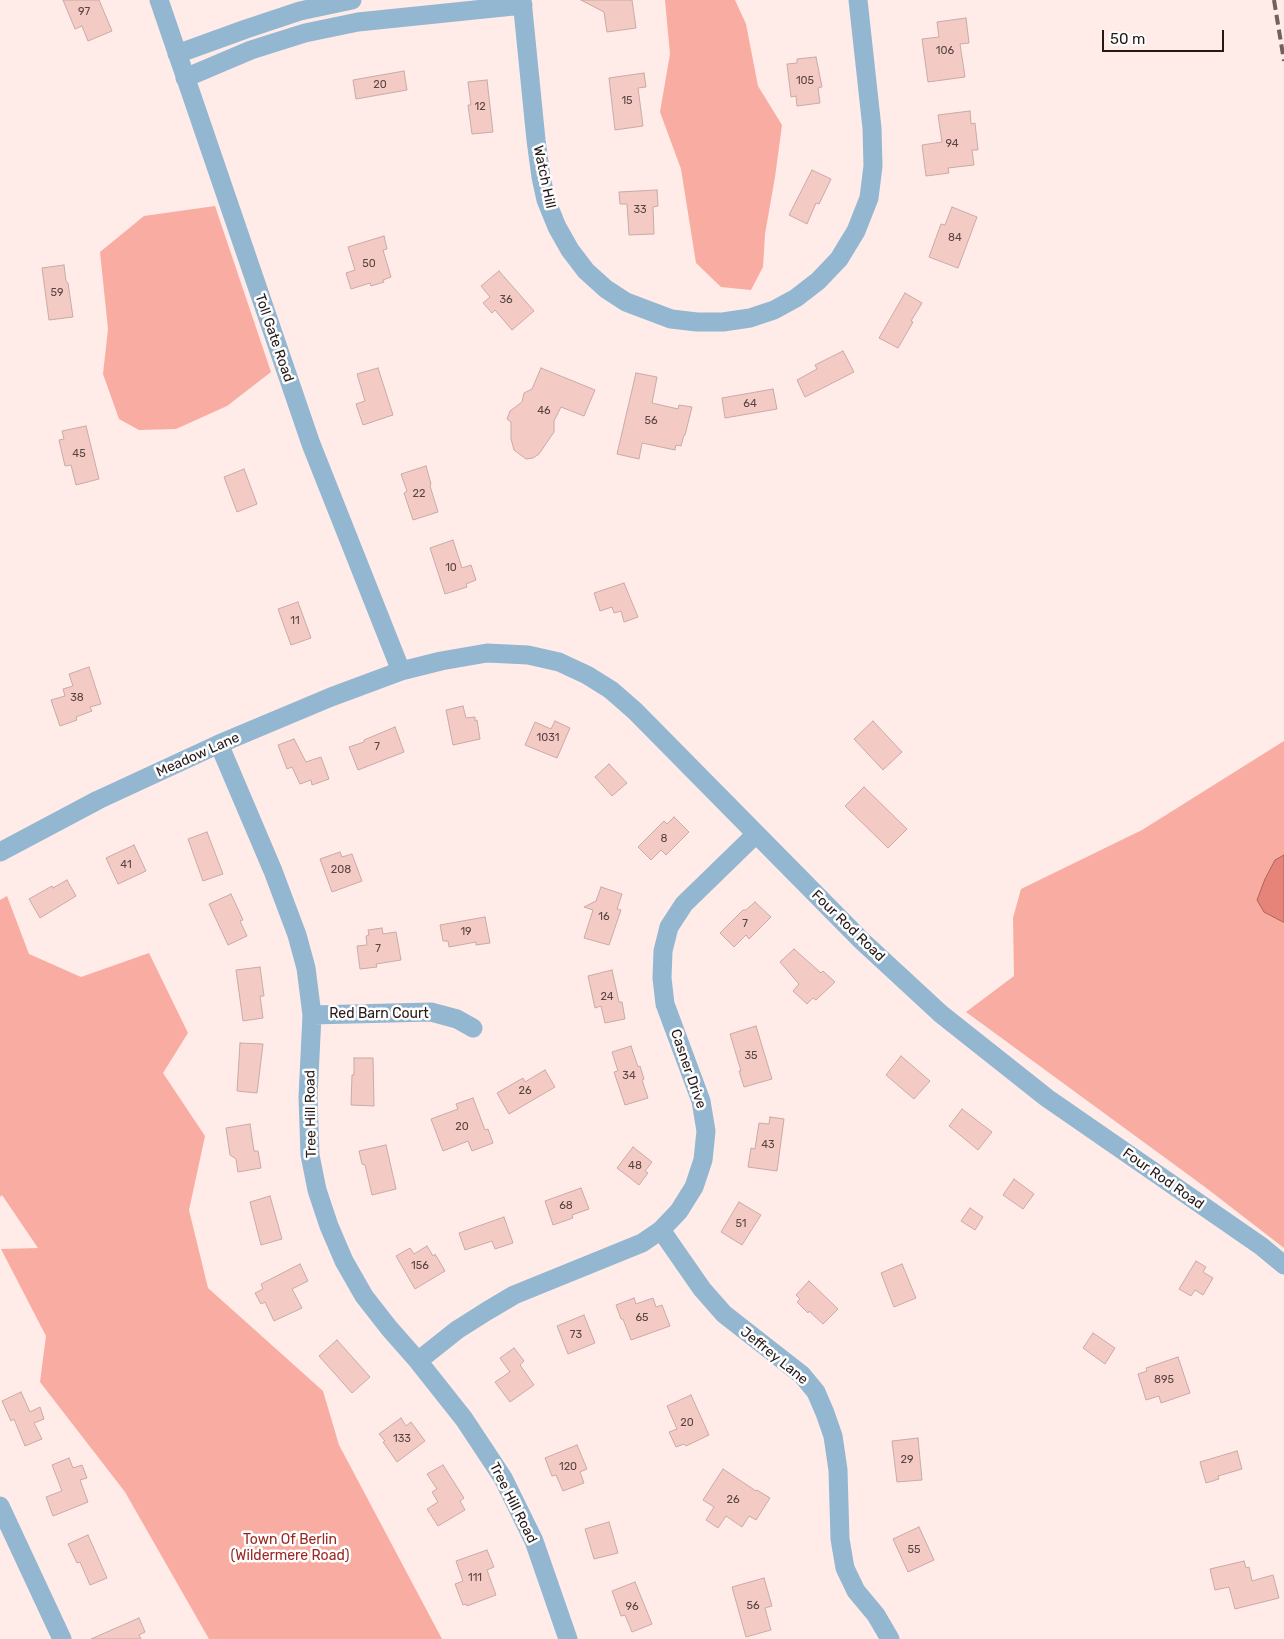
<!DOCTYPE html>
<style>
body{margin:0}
#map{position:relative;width:1284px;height:1639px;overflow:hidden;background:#ffebe8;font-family:Rubik,sans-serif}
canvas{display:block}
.scale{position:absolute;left:1102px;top:30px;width:122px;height:22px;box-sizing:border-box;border:2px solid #251918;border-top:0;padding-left:6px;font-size:15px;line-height:18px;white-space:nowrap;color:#251918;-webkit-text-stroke:4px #fdfdfd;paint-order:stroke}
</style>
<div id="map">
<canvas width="1284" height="1639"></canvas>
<div class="scale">50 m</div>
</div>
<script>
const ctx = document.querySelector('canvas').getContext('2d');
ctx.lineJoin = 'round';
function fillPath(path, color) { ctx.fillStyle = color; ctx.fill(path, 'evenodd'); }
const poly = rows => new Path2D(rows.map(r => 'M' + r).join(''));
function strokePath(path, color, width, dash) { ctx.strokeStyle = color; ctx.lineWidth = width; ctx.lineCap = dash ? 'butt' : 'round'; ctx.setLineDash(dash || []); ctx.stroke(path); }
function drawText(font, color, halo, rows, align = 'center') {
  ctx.font = font + ' Rubik,sans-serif'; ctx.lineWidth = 5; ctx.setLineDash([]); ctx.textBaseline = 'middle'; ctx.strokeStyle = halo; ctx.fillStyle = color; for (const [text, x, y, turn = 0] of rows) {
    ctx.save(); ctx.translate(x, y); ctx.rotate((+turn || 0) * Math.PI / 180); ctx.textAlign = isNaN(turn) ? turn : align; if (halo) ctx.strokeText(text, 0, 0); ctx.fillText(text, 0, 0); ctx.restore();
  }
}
const green = poly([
 [665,0,735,0,746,24,758,86,782,125,775,177,765,234,763,267,751,290,721,287,696,263,681,169,660,112,670,54],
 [215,206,271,372,227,406,176,429,139,430,119,419,103,374,108,329,100,252,144,216],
 [1284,741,1284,1248,1205,1187,966,1012,1014,976,1013,918,1021,889,1142,830],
 [7,896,29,954,81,977,149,953,188,1033,163,1073,205,1136,189,1210,208,1288,323,1391,339,1445,442,1639,209,1639,125,1492,40,1382,46,1336,1,1249,38,1248,2,1195,0,1197,0,900]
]);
const water = poly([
 [1284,855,1284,922,1283,922,1264,912,1257,900,1265,879,1275,860,1284,855]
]);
const building = poly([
 [63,0,99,0,112,31,88,41,82,26,75,29,63,0],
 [581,0,632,0,636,28,607,32,604,12,581,0],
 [966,18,969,43,960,44,965,77,928,82,922,39,939,37,937,22,966,18],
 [816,57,822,87,818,88,820,103,797,106,796,96,791,97,787,64,797,63,797,59,816,57],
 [404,71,407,90,356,99,353,80,404,71],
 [644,73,646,87,638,88,643,126,615,130,609,78,644,73],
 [487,80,493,132,472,134,468,105,471,105,468,82,487,80],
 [970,111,971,124,975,123,978,150,972,150,974,165,948,168,949,173,926,176,922,145,942,142,938,115,970,111],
 [812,170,831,179,819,204,816,203,807,224,789,215,812,170],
 [657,190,658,206,653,207,654,234,629,235,627,204,620,204,619,192,657,190],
 [952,207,977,217,958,268,929,257,941,224,945,225,952,207],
 [384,236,387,249,383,250,391,277,383,280,384,282,371,286,370,283,351,289,346,273,355,270,348,247,384,236],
 [64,265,66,281,68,283,73,317,49,320,42,268,64,265],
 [499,271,534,311,512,330,495,310,492,313,483,303,490,297,481,286,499,271],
 [905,293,922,303,911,321,913,322,898,348,879,338,905,293],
 [843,351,854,372,805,397,797,380,817,369,815,365,843,351],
 [378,368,393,415,363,425,356,404,365,401,357,374,378,368],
 [541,368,595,390,584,416,561,407,554,421,554,432,539,454,533,458,526,459,514,450,511,439,511,422,507,419,510,411,522,402,524,393,532,389,541,368],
 [636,373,657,377,652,403,678,409,679,405,692,407,685,435,684,435,681,446,676,445,675,450,642,443,639,459,617,454,636,373],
 [773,389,777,409,725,418,722,398,773,389],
 [86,426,99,479,76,485,71,465,65,466,59,440,64,439,62,431,86,426],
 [426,466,431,484,430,486,438,512,413,520,404,493,407,491,401,474,426,466],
 [244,469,257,504,237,512,224,477,244,469],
 [453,540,462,568,471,565,476,580,466,584,467,587,445,594,430,548,453,540],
 [624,583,638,617,624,622,621,611,614,613,612,607,600,611,594,593,624,583],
 [298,602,311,638,291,645,278,609,298,602],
 [89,667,101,704,90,707,92,711,76,717,77,720,60,726,51,700,65,696,63,689,73,686,69,674,89,667],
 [463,706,466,718,475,717,475,721,477,720,480,739,453,745,446,710,463,706],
 [555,721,570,728,557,758,525,745,535,722,551,729,555,721],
 [873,721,902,752,883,770,854,739,873,721],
 [395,727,404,752,358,770,349,747,364,742,364,740,395,727],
 [294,739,306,762,321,757,329,779,312,785,311,780,300,784,292,767,287,769,278,745,294,739],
 [609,764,627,783,612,796,595,777,609,764],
 [864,787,907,829,888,848,845,806,864,787],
 [674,817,689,832,666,855,661,850,651,860,638,847,664,821,667,824,674,817],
 [207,832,223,874,203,881,188,839,207,832],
 [134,845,146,871,118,884,106,858,134,845],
 [340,852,342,857,352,854,362,881,332,892,320,859,340,852],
 [67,880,76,896,40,918,29,899,52,886,53,888,67,880],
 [601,887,622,894,617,909,621,910,609,945,584,938,593,910,584,907,596,901,601,887],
 [231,894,243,920,240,921,247,936,228,945,209,904,231,894],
 [755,902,771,917,749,939,746,935,734,947,720,933,743,910,746,910,755,902],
 [485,917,490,943,476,945,476,942,449,947,448,941,443,941,440,925,485,917],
 [382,928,383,934,396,932,401,960,376,964,377,967,360,969,357,946,367,945,366,936,369,935,368,930,382,928],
 [794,949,821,973,823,971,835,982,816,1000,813,998,807,1004,793,991,799,984,780,962,794,949],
 [260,967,264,996,260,996,263,1018,243,1021,236,970,260,967],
 [612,970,619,1002,622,1002,625,1019,605,1023,601,1006,595,1008,588,976,612,970],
 [756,1026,772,1079,744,1087,739,1071,741,1071,730,1034,756,1026],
 [240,1043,263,1044,257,1093,237,1091,240,1043],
 [631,1046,638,1067,640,1066,644,1079,642,1080,648,1098,625,1105,614,1072,618,1071,612,1052,631,1046],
 [901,1056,930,1081,914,1099,886,1075,901,1056],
 [354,1058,373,1058,374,1106,351,1105,352,1075,354,1075,354,1058],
 [545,1070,555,1087,509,1114,497,1093,523,1078,525,1082,545,1070],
 [473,1098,485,1130,488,1129,493,1143,472,1151,468,1141,443,1151,431,1119,458,1109,456,1104,473,1098],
 [962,1109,992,1132,978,1150,949,1126,962,1109],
 [770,1117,784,1119,777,1171,748,1167,751,1148,755,1149,759,1123,769,1124,770,1117],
 [250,1124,254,1151,258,1151,261,1168,238,1172,236,1159,230,1155,226,1128,250,1124],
 [386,1145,396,1189,372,1195,365,1165,362,1164,359,1151,386,1145],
 [633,1147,652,1162,645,1171,648,1173,639,1185,617,1168,633,1147],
 [1014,1179,1034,1194,1023,1209,1003,1195,1014,1179],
 [581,1188,589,1209,572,1215,573,1218,553,1225,545,1201,581,1188],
 [270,1196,282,1239,261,1245,250,1202,270,1196],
 [739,1202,761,1215,742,1245,721,1232,739,1202],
 [970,1208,983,1217,975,1230,961,1221,970,1208],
 [504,1217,513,1243,495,1249,492,1241,465,1250,459,1233,504,1217],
 [427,1246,433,1256,435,1254,445,1271,415,1289,396,1256,410,1248,414,1254,427,1246],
 [1196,1261,1206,1267,1203,1272,1213,1278,1203,1295,1195,1290,1191,1296,1179,1289,1196,1261],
 [300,1264,308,1281,292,1289,302,1308,274,1321,265,1302,261,1304,255,1293,263,1289,261,1284,300,1264],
 [902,1264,916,1298,894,1307,881,1273,902,1264],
 [809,1281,838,1309,823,1324,809,1311,808,1313,797,1302,800,1299,796,1295,809,1281],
 [634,1298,636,1304,653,1298,656,1307,662,1305,670,1326,631,1340,623,1319,621,1319,616,1305,634,1298],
 [584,1315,595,1343,568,1354,557,1326,584,1315],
 [1093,1333,1115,1348,1105,1364,1083,1348,1093,1333],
 [337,1340,370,1377,352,1393,319,1356,337,1340],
 [514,1348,524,1361,520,1365,534,1385,510,1402,495,1382,510,1372,500,1358,514,1348],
 [1178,1357,1190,1393,1161,1403,1159,1396,1146,1400,1138,1374,1147,1371,1146,1368,1178,1357],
 [21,1392,30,1412,40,1407,44,1419,34,1423,42,1439,25,1446,14,1419,11,1421,2,1401,21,1392],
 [691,1395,709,1435,686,1446,684,1444,676,1447,669,1432,677,1429,667,1406,691,1395],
 [401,1418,406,1426,411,1422,425,1441,397,1462,383,1442,385,1441,379,1434,401,1418],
 [918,1438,922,1480,897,1482,892,1441,918,1438],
 [577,1445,587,1469,580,1472,584,1483,563,1491,556,1475,552,1476,545,1458,577,1445],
 [1237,1451,1242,1469,1218,1476,1219,1479,1206,1483,1200,1462,1237,1451],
 [69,1458,73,1468,82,1465,87,1478,80,1480,88,1502,53,1516,46,1497,62,1491,52,1465,69,1458],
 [443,1465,464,1498,460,1501,465,1510,438,1526,427,1509,438,1502,432,1492,437,1489,427,1474,443,1465],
 [723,1469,756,1491,757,1490,770,1498,756,1520,749,1516,742,1527,726,1516,718,1528,706,1520,714,1507,703,1500,723,1469],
 [609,1522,618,1553,594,1559,585,1529,609,1522],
 [919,1527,934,1560,908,1572,893,1539,919,1527],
 [88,1535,107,1578,90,1585,80,1562,77,1563,68,1544,88,1535],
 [487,1550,494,1567,487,1570,496,1595,467,1606,466,1604,463,1605,455,1584,463,1581,456,1561,487,1550],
 [1244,1561,1246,1568,1249,1567,1252,1581,1273,1575,1279,1598,1235,1609,1229,1587,1215,1590,1210,1569,1244,1561],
 [764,1578,772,1606,765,1608,771,1630,746,1637,732,1587,764,1578],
 [635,1582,652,1624,632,1632,625,1615,621,1616,612,1591,635,1582],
 [139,1618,145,1632,139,1635,141,1639,91,1639,139,1618]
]);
const minor = poly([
 [159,0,311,444,401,671],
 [522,0,536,140,541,177,546,200,557,227,570,250,586,271,606,289,626,302,671,319,697,322,723,322,750,318,774,310,796,298,818,281,839,259,856,231,869,198,873,166,872,128,858,0],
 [177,54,246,29,300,11,352,0],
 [185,78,251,50,305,33,358,22,523,5],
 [219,744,273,871,297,935,306,968,312,1015,308,1097,310,1155,317,1190,329,1226,344,1261,364,1296,389,1328,418,1361,464,1419,503,1478,534,1541,568,1639],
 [0,852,98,800,219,744,331,697,401,671,441,661,487,653,528,655,559,662,587,675,611,690,635,711,862,941,941,1014,1047,1098,1261,1246,1284,1265],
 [312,1015,431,1012,457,1019,473,1028],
 [661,1230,702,1289,724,1314,802,1375,816,1392,825,1413,833,1436,838,1470,840,1539,845,1568,856,1591,876,1615,890,1639],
 [418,1361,457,1330,487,1311,514,1295,642,1243,661,1230,679,1211,694,1187,703,1160,706,1131,701,1101,665,1004,662,978,663,951,669,927,684,904,756,834],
 [0,1506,62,1639]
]);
const rail = poly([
 [1274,0,1284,61]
]);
const numberNames = [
 ["97",84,12],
 ["106",945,51],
 ["105",805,81],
 ["20",380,85],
 ["15",627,101],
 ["12",480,107],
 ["94",952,144],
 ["33",640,210],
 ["84",955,238],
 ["50",369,264],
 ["59",57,293],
 ["36",506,300],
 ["64",750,404],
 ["46",544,411],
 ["56",651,421],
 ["45",79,454],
 ["22",419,494],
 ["10",451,568],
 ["11",295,621],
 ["38",77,698],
 ["1031",548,738],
 ["7",377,747],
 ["8",664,839],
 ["41",126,865],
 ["208",341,870],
 ["16",604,917],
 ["7",745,924],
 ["19",466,932],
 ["7",378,949],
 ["24",607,997],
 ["35",751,1056],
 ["34",629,1076],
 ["26",525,1091],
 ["20",462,1127],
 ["43",768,1145],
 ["48",635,1166],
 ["68",566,1206],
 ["51",741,1224],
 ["156",420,1266],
 ["65",642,1318],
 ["73",576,1335],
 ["895",1164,1380],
 ["20",687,1423],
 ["133",402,1439],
 ["29",907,1460],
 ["120",568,1467],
 ["26",733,1500],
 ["55",914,1550],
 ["111",475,1578],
 ["56",753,1606],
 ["96",632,1607]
];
const streetNames = [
 ["Watch Hill",544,177,78],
 ["Toll Gate Road",274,338,71],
 ["Meadow Lane",198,755,-24],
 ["Four Rod Road",848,926,44],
 ["Red Barn Court",379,1014],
 ["Casner Drive",688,1069,71],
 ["Tree Hill Road",311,1114,-91],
 ["Four Rod Road",1163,1179,35],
 ["Jeffrey Lane",774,1356,39],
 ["Tree Hill Road",513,1503,63]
];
const parkNames = [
 ["Town Of Berlin",290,1540],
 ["(Wildermere Road)",290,1556]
];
fillPath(green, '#f9aca2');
fillPath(water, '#e68479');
strokePath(water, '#ac645c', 1);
fillPath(building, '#f4cac4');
strokePath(building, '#c9aaa6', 1);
strokePath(minor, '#93b6d1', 19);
strokePath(rail, '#70615f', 4, [10, 5]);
drawText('11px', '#594543', null, numberNames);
drawText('14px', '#251918', '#fdfdfd', streetNames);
drawText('14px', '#9a2722', '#fdfdfd', parkNames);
</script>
